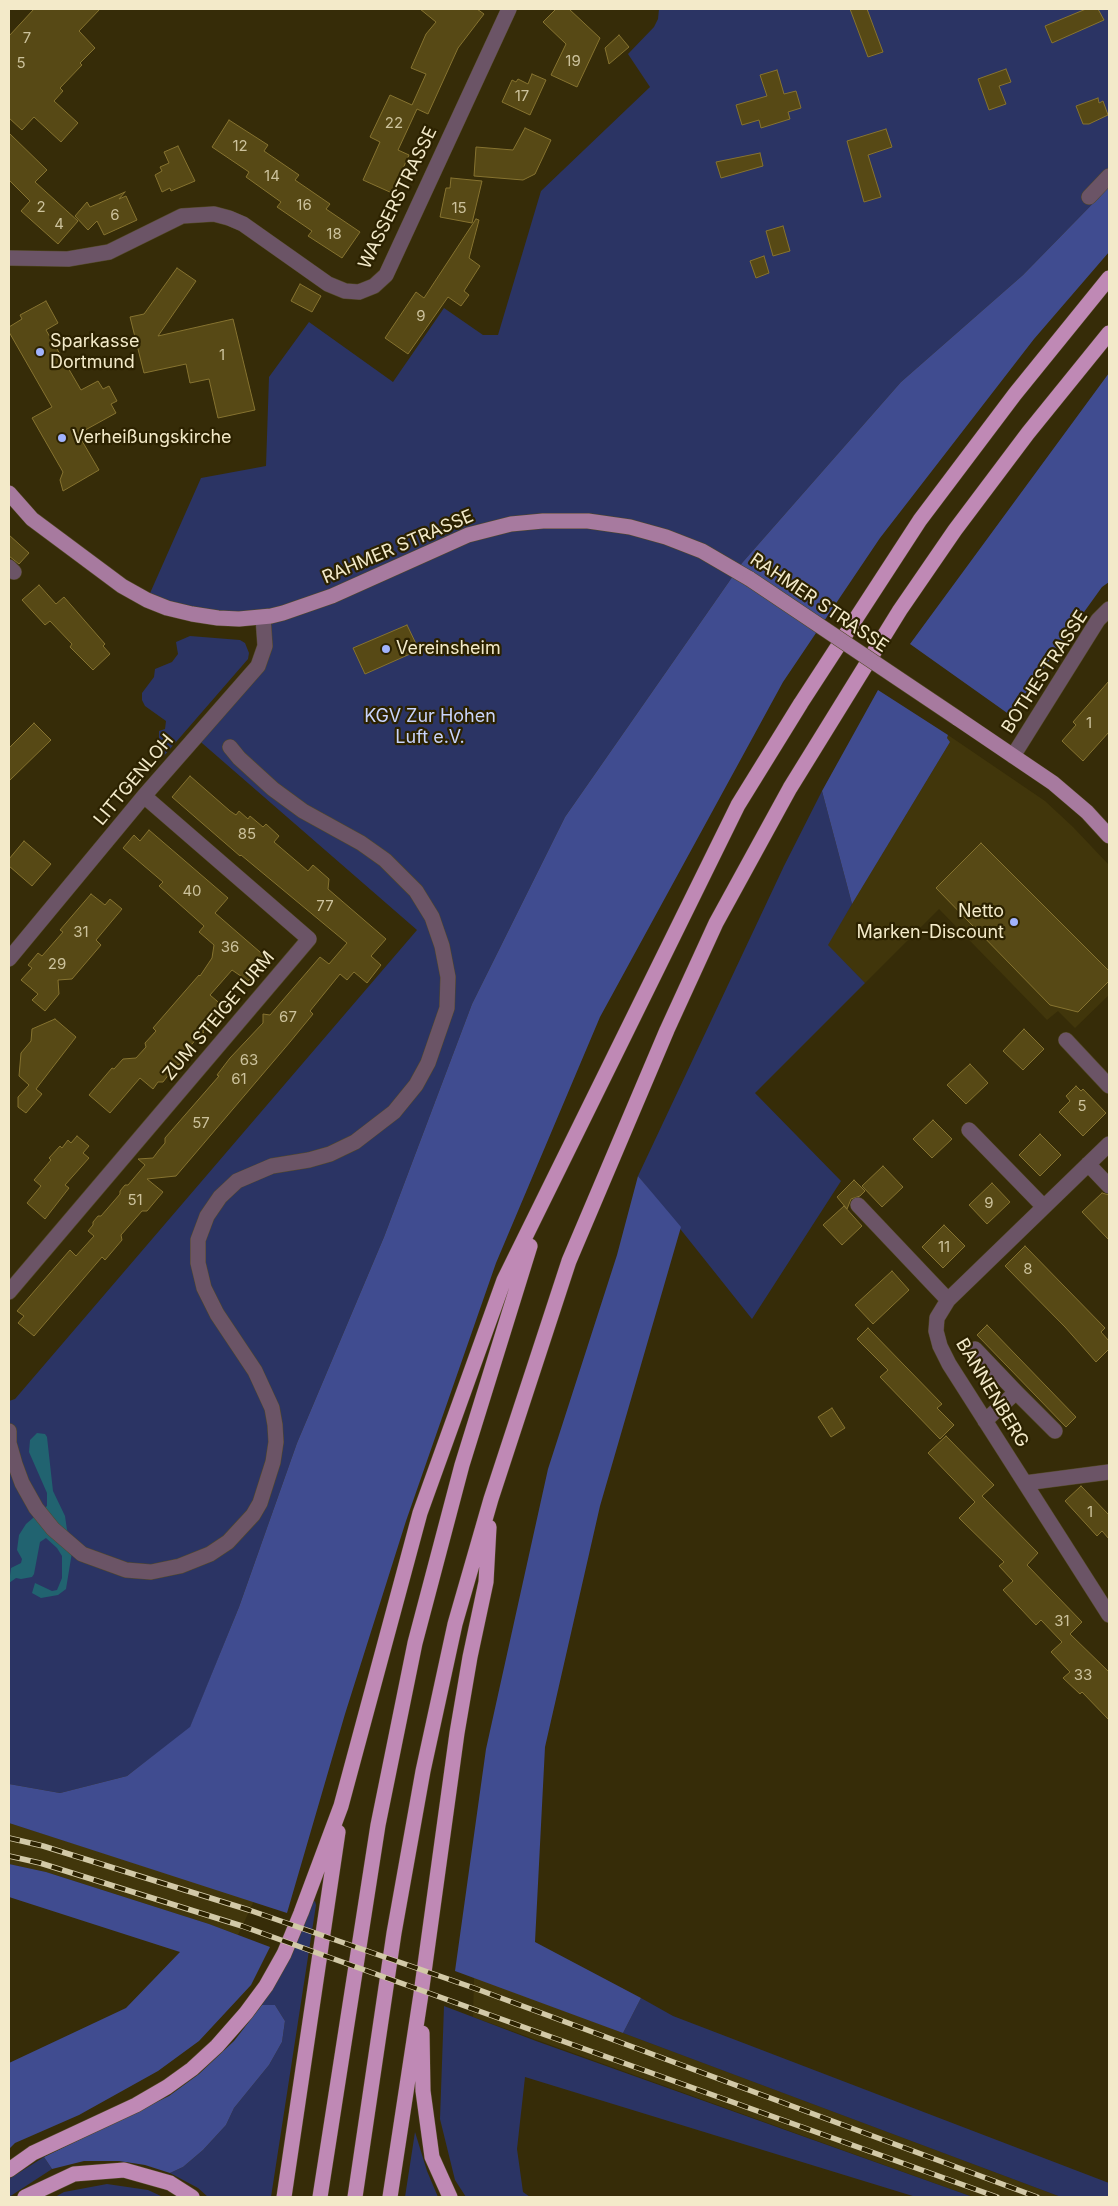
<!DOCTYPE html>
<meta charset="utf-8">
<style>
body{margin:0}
#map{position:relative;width:1118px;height:2206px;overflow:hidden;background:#362c08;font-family:Inter,sans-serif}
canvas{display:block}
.frame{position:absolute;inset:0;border:10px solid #f3eac9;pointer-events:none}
</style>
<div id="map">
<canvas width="1118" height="2206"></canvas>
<div class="frame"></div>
</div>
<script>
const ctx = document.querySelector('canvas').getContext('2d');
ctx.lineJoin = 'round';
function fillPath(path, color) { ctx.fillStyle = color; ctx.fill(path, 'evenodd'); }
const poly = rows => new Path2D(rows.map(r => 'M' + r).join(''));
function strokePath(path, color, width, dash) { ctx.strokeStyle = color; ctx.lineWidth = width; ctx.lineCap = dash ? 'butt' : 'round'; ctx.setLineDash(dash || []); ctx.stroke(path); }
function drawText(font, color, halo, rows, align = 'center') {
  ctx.font = font + ' Inter,sans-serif'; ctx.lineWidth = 4.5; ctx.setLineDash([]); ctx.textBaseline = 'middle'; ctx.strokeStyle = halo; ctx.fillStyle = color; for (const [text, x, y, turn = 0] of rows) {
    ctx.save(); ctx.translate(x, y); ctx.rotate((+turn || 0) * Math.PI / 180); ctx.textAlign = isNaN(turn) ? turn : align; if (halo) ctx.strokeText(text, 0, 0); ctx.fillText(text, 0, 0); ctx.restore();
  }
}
const built = poly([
 [948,735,1045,801,1073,827,1109,865,1109,995,1075,1028,1058,1011,1047,1020,939,909,865,983,827,945,950,742,947,738],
 [9,1823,254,1901,238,1935,209,1924,46,1872,9,1864],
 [474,1977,1061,2197,973,2197,473,2017]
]);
const green = poly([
 [659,9,1109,9,1109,187,1023,275,901,382,742,563,565,817,472,1004,384,1237,297,1443,239,1607,190,1728,127,1776,60,1793,9,1784,9,1401,15,1399,417,930,195,737,258,666,264,619,147,600,201,478,266,466,269,377,309,322,393,382,444,308,483,335,498,335,541,191,650,87,628,54,654,27,658,19],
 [190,636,240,640,245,643,249,653,248,659,163,757,159,749,159,731,165,729,166,721,145,706,142,700,142,693,154,677,155,669,172,662,178,654,176,642],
 [822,791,852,904,828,945,865,983,755,1093,841,1181,752,1319,638,1176,784,866],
 [315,1901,316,1905,271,2197,208,2197,198,2188,170,2173,183,2167,203,2150,226,2125,234,2108,269,2065,282,2042,285,2021,275,2005,262,2005,289,1958,312,1903],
 [641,1998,673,2016,1109,2183,1109,2197,1061,2197,623,2033],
 [444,2006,536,2041,973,2197,916,2197,525,2077,517,2149,523,2192,530,2197,466,2197,455,2180,440,2119],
 [415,2132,427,2171,438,2197,405,2197],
 [44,2157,52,2169,9,2197,9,2179],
 [107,2184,148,2190,163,2197,55,2197,64,2192]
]);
const forest = poly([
 [1109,187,1109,252,1034,339,880,538,783,682,600,1017,496,1263,406,1521,345,1714,287,1913,9,1823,9,1784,60,1793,127,1776,190,1727,239,1607,297,1443,384,1237,472,1004,565,817,742,563,901,382,1023,275],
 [1109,373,1109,582,1102,587,1010,715,910,644],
 [878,690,948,735,947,738,950,742,852,904,822,791],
 [638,1176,681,1227,600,1506,545,1747,535,1942,641,1998,623,2033,455,1971,486,1749,548,1469,617,1255],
 [9,1864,46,1872,209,1924,270,1947,251,1985,199,2041,158,2071,79,2115,15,2143,9,2149,9,2063,126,2008,180,1952,9,1897],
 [262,2005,275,2005,285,2021,282,2042,269,2065,234,2108,226,2125,203,2150,183,2167,170,2173,145,2165,119,2161,84,2161,52,2169,44,2157,169,2096,199,2074,234,2041]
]);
const water = poly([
 [37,1433,45,1434,47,1437,53,1491,65,1516,67,1530,74,1540,66,1589,58,1595,41,1598,32,1593,35,1583,52,1591,57,1590,62,1578,62,1556,57,1548,46,1538,40,1542,34,1574,32,1577,21,1579,16,1578,9,1583,11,1568,21,1563,22,1559,17,1550,19,1535,26,1524,47,1506,47,1493,29,1452,30,1440]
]);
const building = poly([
 [34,9,100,9,79,31,95,48,80,63,82,65,60,88,63,91,54,101,78,123,61,142,34,117,22,130,9,118,9,36,34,9],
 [420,9,477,9,484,14,458,48,428,114,417,109,398,150,409,155,392,193,363,180,380,142,370,137,390,95,412,105,426,74,411,68,426,34,436,22,420,9],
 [556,9,569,9,600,38,577,87,551,75,566,44,543,22,556,9],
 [850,9,867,9,883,52,868,57,850,9],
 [1086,9,1098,9,1104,20,1052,43,1045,26,1086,9],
 [619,35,629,47,609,64,605,48,619,35],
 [1006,69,1011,82,999,86,1006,104,989,110,978,79,1006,69],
 [777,70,784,94,796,91,801,108,788,112,790,119,761,128,759,120,742,125,736,105,767,96,760,75,777,70],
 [532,74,546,80,530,115,502,102,512,80,516,82,518,79,528,84,532,74],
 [1098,98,1099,103,1103,101,1108,115,1089,124,1083,124,1076,106,1098,98],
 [229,120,268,145,264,151,299,175,295,180,330,204,326,209,360,232,342,258,308,236,312,231,277,207,281,202,246,177,249,172,212,147,229,120],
 [525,128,551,140,535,174,523,180,474,176,476,147,513,150,525,128],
 [886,129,892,147,868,155,881,197,864,202,847,141,886,129],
 [9,133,47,170,35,182,78,221,58,244,21,211,30,201,9,180,9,133],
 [178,146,195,181,171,191,170,188,162,192,155,175,162,171,160,167,169,163,164,152,178,146],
 [760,153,763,166,721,178,716,162,760,153],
 [451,178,482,181,472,223,440,217,446,188,450,188,451,178],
 [125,192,119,199,126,196,137,220,104,235,97,221,88,230,75,216,87,202,90,207,125,192],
 [476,219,479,220,469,258,480,266,464,291,469,295,461,306,448,297,408,354,385,338,416,292,424,298,476,219],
 [783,226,790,251,773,256,766,231,783,226],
 [764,256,769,273,756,278,750,261,764,256],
 [177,268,196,281,158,336,233,319,255,410,218,418,209,379,190,383,186,364,144,373,130,317,144,314,177,268],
 [300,284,321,296,312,312,291,301,300,284],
 [46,301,58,323,46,330,81,390,98,381,103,389,109,386,117,401,111,404,116,413,78,434,99,470,63,491,60,480,63,472,32,418,52,407,9,332,9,327,22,319,20,315,46,301],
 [9,535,29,553,19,564,9,556,9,535],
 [39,585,56,604,64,597,105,644,103,646,110,654,93,670,70,647,72,644,50,621,45,625,22,600,39,585],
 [407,625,419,650,365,674,353,648,407,625],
 [1109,681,1109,732,1083,761,1062,741,1076,725,1073,722,1109,681],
 [34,723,51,740,9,781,9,748,34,723],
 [190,776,230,811,236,815,239,811,248,819,250,816,263,827,266,824,279,836,274,842,308,871,313,865,329,879,328,889,386,939,371,956,381,965,367,983,354,972,347,980,340,974,310,1011,313,1014,290,1042,176,1176,147,1179,163,1192,147,1211,142,1211,121,1235,122,1240,105,1260,102,1257,34,1336,18,1323,24,1316,17,1311,70,1250,76,1256,94,1236,88,1231,93,1225,93,1222,98,1216,101,1216,120,1194,120,1191,125,1185,128,1185,145,1165,138,1159,153,1158,159,1150,165,1143,165,1138,219,1076,217,1075,230,1058,263,1023,263,1014,270,1015,320,957,329,964,347,943,241,855,240,856,172,797,190,776],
 [149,830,228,898,215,913,268,959,248,981,232,970,210,995,224,1007,203,1031,205,1038,198,1037,180,1058,180,1064,176,1065,163,1082,158,1082,153,1089,140,1078,110,1113,89,1095,112,1068,114,1069,123,1059,136,1058,146,1047,145,1043,156,1031,153,1028,199,975,200,976,212,958,214,945,199,932,204,926,159,886,163,882,123,848,134,835,140,841,149,830],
 [24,841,51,864,32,886,9,866,9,859,24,841],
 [981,843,1109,971,1109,981,1078,1012,1050,1005,936,888,981,843],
 [91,894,105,905,110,899,122,909,96,940,101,945,72,979,58,980,59,994,45,1011,32,1000,38,994,21,980,32,968,28,965,38,953,42,956,63,932,60,930,91,894],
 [55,1019,76,1037,36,1089,42,1094,26,1113,18,1107,18,1097,29,1085,19,1076,21,1053,31,1041,32,1029,55,1019],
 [1024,1029,1044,1049,1023,1070,1003,1051,1024,1029],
 [970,1064,988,1083,966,1104,947,1085,970,1064],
 [1076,1086,1081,1091,1083,1089,1106,1113,1083,1136,1059,1112,1070,1101,1066,1096,1076,1086],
 [933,1120,952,1139,932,1158,913,1139,933,1120],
 [1040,1134,1061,1155,1040,1176,1019,1155,1040,1134],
 [77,1136,89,1146,83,1153,89,1158,65,1185,69,1188,45,1219,27,1203,41,1186,34,1180,51,1160,49,1158,60,1146,62,1148,68,1140,71,1143,77,1136],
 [883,1166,903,1187,882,1207,862,1186,883,1166],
 [854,1180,865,1191,860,1196,851,1199,847,1209,837,1197,854,1180],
 [992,1183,1010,1202,987,1224,969,1205,992,1183],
 [1102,1193,1109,1195,1109,1240,1082,1212,1102,1193],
 [844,1206,862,1226,842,1245,823,1225,844,1206],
 [944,1225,965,1246,943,1268,922,1247,944,1225],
 [1025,1246,1105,1328,1101,1332,1109,1341,1109,1349,1096,1362,1065,1327,1005,1266,1025,1246],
 [892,1271,909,1290,873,1324,855,1305,892,1271],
 [987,1325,1076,1417,1066,1427,977,1335,987,1325],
 [868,1328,942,1404,937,1408,954,1425,940,1439,880,1377,888,1370,857,1339,868,1328],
 [832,1408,845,1428,831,1437,818,1417,832,1408],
 [946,1436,994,1485,982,1496,1038,1553,1027,1565,1082,1622,1070,1634,1109,1672,1109,1720,1082,1692,1080,1694,1063,1678,1070,1672,1051,1652,1062,1642,1041,1620,1036,1625,1003,1590,1013,1581,999,1566,1004,1562,959,1518,975,1502,928,1453,946,1436],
 [1081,1486,1109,1515,1109,1539,1102,1531,1097,1536,1065,1501,1081,1486]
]);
const minor = poly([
 [1089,197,1109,176],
 [9,258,68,259,109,252,182,216,214,214,229,218,243,224,328,284,345,291,359,292,374,286,386,275,509,9],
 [9,567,14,572],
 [1013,756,1098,620,1109,609],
 [9,959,144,796,258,666,265,646,263,617],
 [1066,1040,1109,1086],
 [969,1130,1044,1207],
 [1109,1144,948,1300,937,1318,936,1331,940,1346,949,1364,1109,1615],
 [1088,1164,1109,1186],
 [858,1205,948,1300],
 [9,1292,309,939,144,796],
 [975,1349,1016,1392,985,1421],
 [1016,1392,1055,1431],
 [9,1431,9,1443,15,1464,22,1483,36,1508,53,1529,82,1554,126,1570,151,1572,180,1566,210,1554,228,1542,253,1515,260,1503,273,1462,276,1442,275,1425,272,1408,255,1371,217,1314,204,1288,198,1263,198,1240,207,1216,220,1197,237,1181,272,1166,309,1160,330,1154,355,1142,394,1112,416,1085,428,1063,447,1008,448,977,442,946,432,917,416,891,385,860,361,843,303,811,273,789,239,758,230,747],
 [1025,1483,1109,1472]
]);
const major = poly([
 [9,493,32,519,122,586,147,600,167,608,192,614,218,618,239,619,271,616,283,613,332,596,468,535,511,524,543,521,588,521,630,527,666,537,702,551,750,579],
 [957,718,1053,783,1087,812,1109,836]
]);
const highway = poly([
 [422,2033,423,2091,432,2157,450,2197],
 [9,2170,33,2153,136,2105,167,2087,192,2069,217,2046,246,2013,266,1986,284,1954,301,1913,341,1806,420,1513,504,1280,738,805,801,703,920,520,1015,394,1109,278],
 [25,2197,74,2174,124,2170,170,2183,192,2197],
 [284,2197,338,1832],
 [320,2197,378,1825,415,1643,462,1465,530,1246],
 [355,2197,394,1933,423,1771,455,1624,491,1499,569,1261,667,1030,716,923,790,788,900,610,955,530,1028,433,1109,333],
 [390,2197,421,1994,457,1733,470,1657,486,1582,489,1527]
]);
const rail = poly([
 [9,1838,43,1846,249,1910,474,1988,1037,2197],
 [9,1856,40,1863,242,1926,997,2197]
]);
const majorBridge = poly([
 [750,579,957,718]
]);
const markers = [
 [40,352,5,"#a1b3fd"],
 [62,438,5,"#a1b3fd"],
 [386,649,5,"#a1b3fd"],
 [1014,922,5,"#a1b3fd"]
];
const numberNames = [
 ["7",27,38],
 ["19",573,61],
 ["5",21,63],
 ["17",522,96],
 ["22",394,123],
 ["12",240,146],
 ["14",272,176],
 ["16",304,205],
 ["2",41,207],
 ["15",459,208],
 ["6",115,215],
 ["4",59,224],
 ["18",334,234],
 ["9",421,316],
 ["1",222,355],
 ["1",1089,723],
 ["85",247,834],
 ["40",192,891],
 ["77",325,906],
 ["31",81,932],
 ["36",230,947],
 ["29",57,964],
 ["67",288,1017],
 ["63",249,1060],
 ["61",239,1079],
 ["5",1082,1106],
 ["57",201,1123],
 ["51",135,1200],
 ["9",989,1203],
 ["11",944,1247],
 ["8",1028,1269],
 ["1",1090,1512],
 ["31",1062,1621],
 ["33",1083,1675]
];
const streetNames = [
 ["WASSERSTRASSE",398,198,-64],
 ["RAHMER STRASSE",398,547,-23],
 ["RAHMER STRASSE",819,603,34],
 ["BOTHESTRASSE",1045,672,-57],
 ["LITTGENLOH",134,780,-50],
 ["ZUM STEIGETURM",219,1016,-50],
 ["BANNENBERG",992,1393,59]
];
const poiNames = [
 ["Sparkasse",50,342],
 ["Dortmund",50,363],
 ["Verheißungskirche",72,438],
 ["Vereinsheim",396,649],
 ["Netto",1004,912,"right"],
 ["Marken-Discount",1004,933,"right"]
];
const parkNames = [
 ["KGV Zur Hohen",430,717],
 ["Luft e.V.",430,738]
];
fillPath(built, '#41360b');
fillPath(green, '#2b3464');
fillPath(forest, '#404c90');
fillPath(water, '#216370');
fillPath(building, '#574915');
strokePath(building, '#867330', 1);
strokePath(minor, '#544a27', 16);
strokePath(major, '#544a27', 16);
strokePath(highway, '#544a27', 16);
strokePath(minor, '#6b5466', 15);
strokePath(major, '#a77a9f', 15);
strokePath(highway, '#bf89b5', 15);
strokePath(rail, '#d2c9a7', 5.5);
strokePath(rail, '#2c2200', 4, [11]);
strokePath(majorBridge, '#544a27', 16, []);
strokePath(majorBridge, '#a77a9f', 15);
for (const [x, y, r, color] of markers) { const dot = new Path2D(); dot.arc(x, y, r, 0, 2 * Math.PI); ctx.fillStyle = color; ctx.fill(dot); strokePath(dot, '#2c2200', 2); }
drawText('15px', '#ccc29c', null, numberNames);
drawText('18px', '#f3eac9', '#2c2200', streetNames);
drawText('18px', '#f3eac9', '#2c2200', poiNames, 'left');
drawText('18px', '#c9d4fc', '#2c2200', parkNames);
</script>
